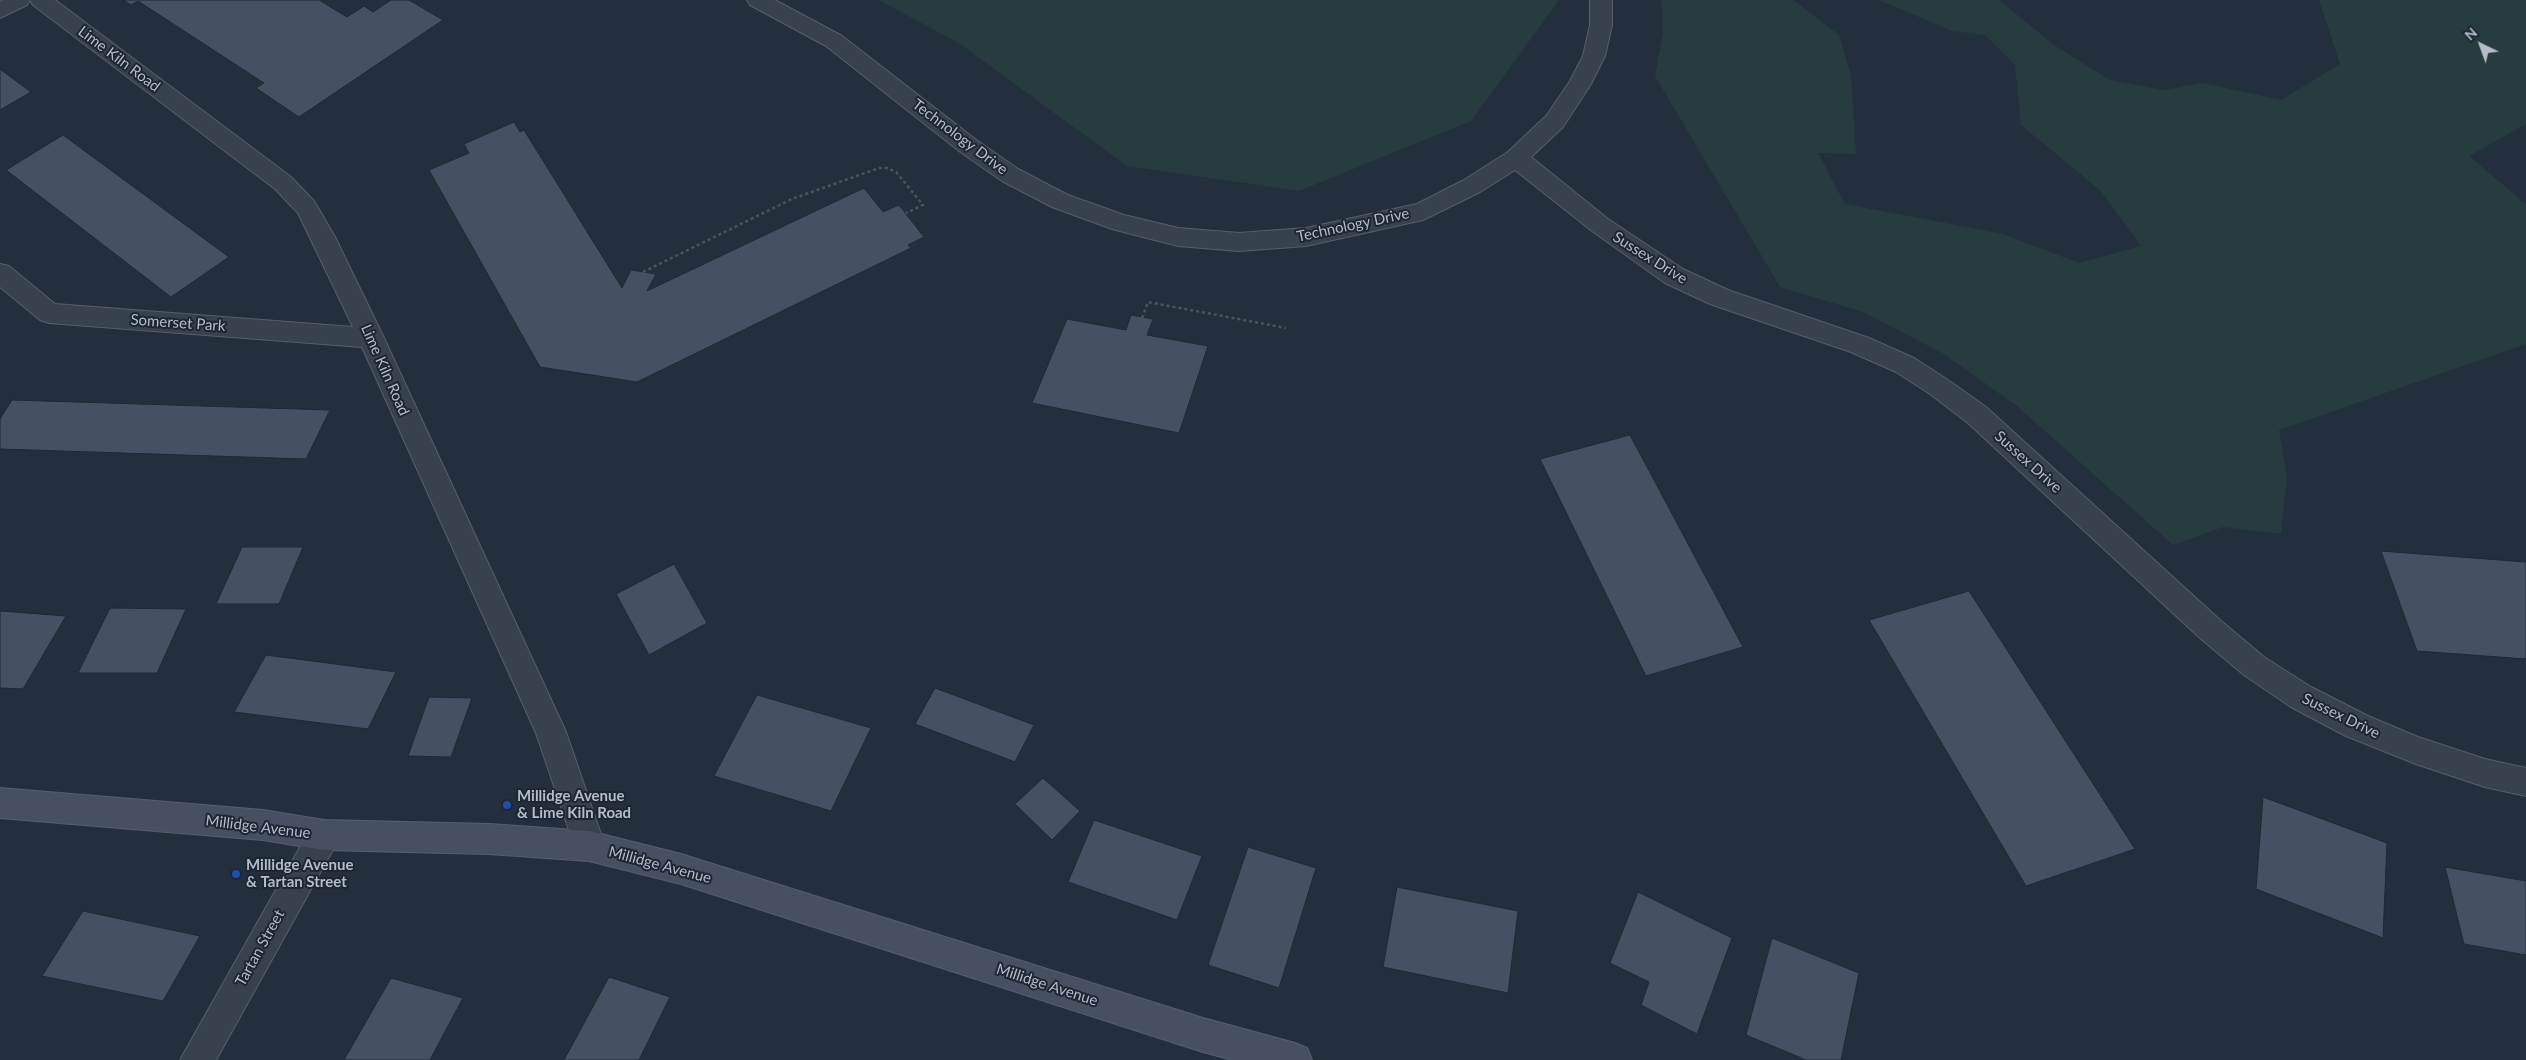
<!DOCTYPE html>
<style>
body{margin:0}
#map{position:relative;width:2526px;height:1060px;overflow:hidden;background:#242f3e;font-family:Lato,sans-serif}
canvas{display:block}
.north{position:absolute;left:2456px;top:20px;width:50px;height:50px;-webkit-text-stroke:4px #1d2633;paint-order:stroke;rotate:318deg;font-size:14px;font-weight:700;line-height:20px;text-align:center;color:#b4bcc9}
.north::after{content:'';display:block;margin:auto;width:18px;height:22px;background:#b4bcc9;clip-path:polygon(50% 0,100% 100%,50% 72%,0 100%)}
</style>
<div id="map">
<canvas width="2526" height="1060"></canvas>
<div class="north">N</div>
</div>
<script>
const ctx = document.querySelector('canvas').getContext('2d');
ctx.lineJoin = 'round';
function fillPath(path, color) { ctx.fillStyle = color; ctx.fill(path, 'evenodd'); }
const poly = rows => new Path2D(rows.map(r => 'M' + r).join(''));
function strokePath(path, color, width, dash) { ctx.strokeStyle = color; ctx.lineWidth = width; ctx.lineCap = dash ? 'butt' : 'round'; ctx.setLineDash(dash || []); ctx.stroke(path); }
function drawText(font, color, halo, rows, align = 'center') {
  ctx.font = font + ' Lato,sans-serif'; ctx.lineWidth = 4; ctx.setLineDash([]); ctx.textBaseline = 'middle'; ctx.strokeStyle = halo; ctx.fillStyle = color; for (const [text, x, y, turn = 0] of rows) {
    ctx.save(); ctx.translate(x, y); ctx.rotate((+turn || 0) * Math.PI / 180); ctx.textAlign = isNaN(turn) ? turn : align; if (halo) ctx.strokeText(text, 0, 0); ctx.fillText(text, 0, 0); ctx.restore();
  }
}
const green = poly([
 [879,0,1559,0,1471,121,1299,191,1127,166,960,44],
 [1661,0,1793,0,1839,35,1851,75,1856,154,1818,153,1845,204,2003,234,2079,263,2141,246,2101,191,2021,125,2015,65,1985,35,1952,31,1879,0,1999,0,2054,45,2110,80,2163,90,2203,83,2281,100,2340,64,2319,0,2526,0,2526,124,2469,156,2526,204,2526,344,2279,430,2287,476,2281,534,2223,527,2173,545,2017,406,1944,354,1863,312,1780,287,1655,76,1663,32]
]);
const building = poly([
 [123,0,319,0,347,17,364,6,373,12,391,0,409,0,443,20,299,117,256,88,264,83,138,1,131,5,123,0],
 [0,69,31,92,0,110,0,69],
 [514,122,520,132,524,130,622,288,631,270,656,274,647,291,864,188,883,212,899,205,924,237,908,245,911,248,637,382,540,367,429,170,469,153,464,144,514,122],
 [63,135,229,257,171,297,6,170,63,135],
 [1131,315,1153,319,1147,335,1208,346,1179,433,1032,403,1067,319,1126,330,1131,315],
 [12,400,330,410,306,459,0,449,0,419,12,400],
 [1630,435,1743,647,1646,676,1540,459,1630,435],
 [242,547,303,547,279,604,216,604,242,547],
 [2381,551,2526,562,2526,659,2417,651,2381,551],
 [674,564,707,623,649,655,616,594,674,564],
 [1969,591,2135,849,2026,886,1869,620,1969,591],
 [110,608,186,609,157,673,78,673,110,608],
 [0,611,66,616,23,689,0,688,0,611],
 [266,655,396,672,368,729,234,712,266,655],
 [935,688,1034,725,1015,762,915,724,935,688],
 [757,695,871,728,831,811,714,776,757,695],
 [429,697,472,698,451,757,408,756,429,697],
 [1043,778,1080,811,1052,840,1015,804,1043,778],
 [2263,797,2387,843,2383,938,2256,889,2263,797],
 [1094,820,1202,856,1177,920,1068,882,1094,820],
 [1248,847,1316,868,1279,988,1208,965,1248,847],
 [2445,867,2526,881,2526,955,2464,944,2445,867],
 [1397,887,1518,911,1508,993,1383,967,1397,887],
 [1638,892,1732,938,1697,1034,1641,1005,1649,982,1610,963,1638,892],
 [83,911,200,936,163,1001,42,976,83,911],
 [1772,938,1859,973,1841,1060,1806,1060,1746,1035,1772,938],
 [609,977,670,997,639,1060,564,1060,609,977],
 [391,978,463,998,430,1060,344,1060,391,978]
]);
const path = poly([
 [643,272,792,199,879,168,887,168,896,172,923,205,906,213],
 [1142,318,1148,302,1286,328]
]);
const street = poly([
 [3,0,30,0,27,5,0,18,0,2,3,0],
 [30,0,55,0,291,177,314,201,335,237,384,338,566,732,605,846,600,857,589,861,578,857,536,733,362,347,49,323,40,320,0,287,0,264,9,266,55,304,353,327,298,213,275,189,33,5,30,0],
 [747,0,775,0,842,36,975,139,1018,169,1068,195,1124,215,1178,228,1239,233,1306,228,1417,204,1464,180,1508,152,1547,115,1570,81,1583,56,1590,25,1590,0,1612,0,1612,25,1605,56,1591,84,1563,127,1531,157,1608,219,1683,269,1728,290,1869,338,1914,358,1948,380,1986,407,2220,620,2264,657,2311,687,2368,716,2418,737,2485,759,2526,768,2526,796,2485,787,2416,764,2346,736,2291,707,2244,675,2200,638,1968,423,1930,394,1896,372,1851,352,1710,304,1665,283,1592,231,1515,170,1480,192,1423,220,1306,246,1239,251,1178,246,1112,229,1052,207,1002,181,959,151,826,46,750,5,747,0],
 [324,820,335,824,340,835,335,846,216,1060,180,1060,313,824,324,820]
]);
const secondary = poly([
 [0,788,263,810,324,820,489,824,589,831,681,854,1203,1018,1295,1043,1307,1048,1312,1060,1233,1060,1203,1052,681,884,589,861,489,854,324,850,263,840,0,818,0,788]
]);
const markers = [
 [507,805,5,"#1a4fb4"],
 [236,874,5,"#1a4fb4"]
];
const streetNames = [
 ["Lime Kiln Road",119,59,37],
 ["Technology Drive",960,137,37],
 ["Technology Drive",1353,225,-12],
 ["Sussex Drive",1650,258,32],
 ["Somerset Park",178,323,4],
 ["Lime Kiln Road",385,370,66],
 ["Sussex Drive",2028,462,42],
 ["Sussex Drive",2341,716,26],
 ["Millidge Avenue",258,827,7],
 ["Millidge Avenue",660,865,15],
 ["Tartan Street",260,948,-61],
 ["Millidge Avenue",1047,985,18]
];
const poiNames = [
 ["Millidge Avenue",517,796],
 ["& Lime Kiln Road",517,813],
 ["Millidge Avenue",246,865],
 ["& Tartan Street",246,882]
];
fillPath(green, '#263c3f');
fillPath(building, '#455162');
strokePath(building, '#1f2835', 1);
strokePath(street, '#565f6c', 2);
strokePath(secondary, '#565f6c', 2);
strokePath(path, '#44595c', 2.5, [3, 3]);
fillPath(street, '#38414e');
fillPath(secondary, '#465061');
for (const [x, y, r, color] of markers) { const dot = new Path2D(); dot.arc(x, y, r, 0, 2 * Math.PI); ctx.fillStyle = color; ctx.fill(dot); strokePath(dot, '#1d2633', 2); }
drawText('15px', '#b4bcc9', '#1d2633', streetNames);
drawText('bold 15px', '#b4bcc9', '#1d2633', poiNames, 'left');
</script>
